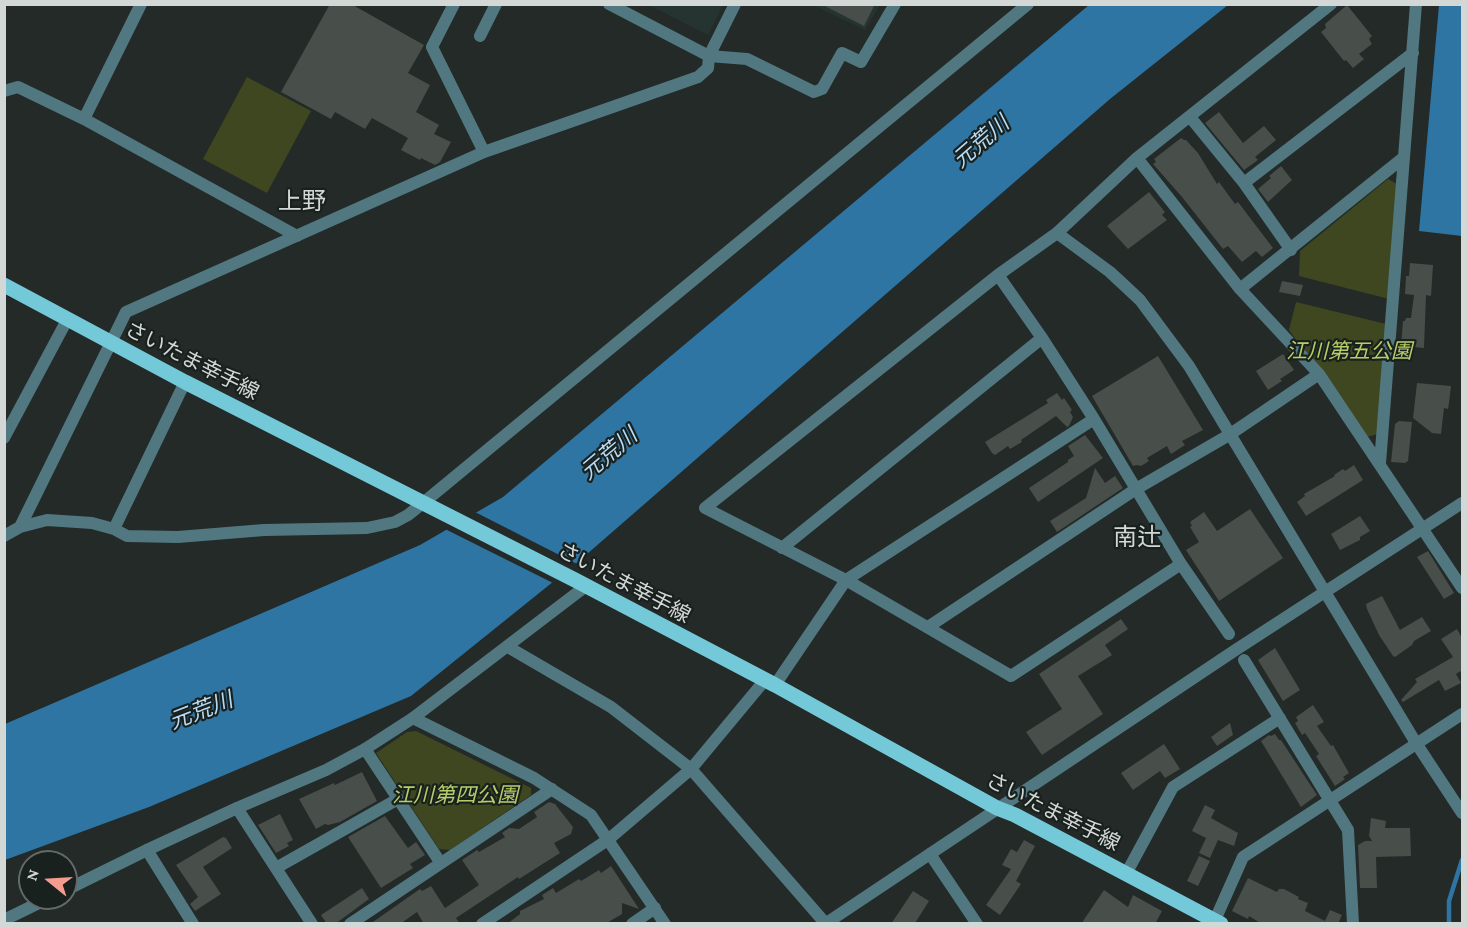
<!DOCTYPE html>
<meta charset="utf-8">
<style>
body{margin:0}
#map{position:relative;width:1467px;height:928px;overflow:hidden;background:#232a28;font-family:"Crimson Pro",serif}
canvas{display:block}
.frame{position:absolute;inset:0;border:6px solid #d3d7d6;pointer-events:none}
.north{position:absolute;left:18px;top:850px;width:60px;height:60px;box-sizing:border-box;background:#19211f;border:2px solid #636a68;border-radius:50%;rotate:288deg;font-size:16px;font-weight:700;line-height:24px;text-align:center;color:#d3d7d6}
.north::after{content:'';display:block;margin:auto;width:21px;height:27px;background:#f59c91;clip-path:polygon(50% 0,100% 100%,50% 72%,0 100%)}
</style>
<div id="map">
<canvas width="1467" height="928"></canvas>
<div class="frame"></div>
<div class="north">N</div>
</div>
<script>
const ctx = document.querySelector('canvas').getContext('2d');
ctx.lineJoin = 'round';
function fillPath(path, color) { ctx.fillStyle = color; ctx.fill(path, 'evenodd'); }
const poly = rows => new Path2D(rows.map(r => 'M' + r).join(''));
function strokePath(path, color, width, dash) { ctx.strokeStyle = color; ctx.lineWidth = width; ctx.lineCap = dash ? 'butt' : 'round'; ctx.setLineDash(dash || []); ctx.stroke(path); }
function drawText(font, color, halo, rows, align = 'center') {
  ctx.font = font + ' "Crimson Pro","Noto Sans JP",serif'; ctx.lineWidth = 4.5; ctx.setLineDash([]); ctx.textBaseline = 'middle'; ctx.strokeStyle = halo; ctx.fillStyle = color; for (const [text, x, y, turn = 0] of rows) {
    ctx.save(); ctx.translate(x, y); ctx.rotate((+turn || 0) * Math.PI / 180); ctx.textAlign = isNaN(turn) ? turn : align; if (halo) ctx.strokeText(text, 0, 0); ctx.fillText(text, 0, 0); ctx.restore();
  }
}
const built = poly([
 [649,5,723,5,708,35],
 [813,5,880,5,865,30]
]);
const green = poly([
 [247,77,311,111,267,193,203,159],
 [1388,179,1397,184,1389,299,1299,276,1300,251],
 [1296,302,1386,324,1378,434,1367,437,1289,330],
 [416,731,531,788,531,795,450,850,439,849,376,753,407,732]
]);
const water = poly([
 [1089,5,1228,5,1110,99,579,561,411,696,149,807,5,860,5,724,420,545,503,497],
 [1439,5,1462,5,1462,236,1419,231]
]);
const pier = poly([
 [473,511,579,565,555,584,443,528]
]);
const stream = poly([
 [1449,924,1449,901,1462,860]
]);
const building = poly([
 [330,4,351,4,424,45,408,73,430,85,416,112,439,125,434,134,451,142,440,162,435,165,421,158,420,160,401,150,408,138,372,118,365,129,335,112,331,119,281,92],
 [821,4,875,4,864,26],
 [1347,5,1372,36,1369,39,1372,44,1359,54,1364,59,1353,68,1346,60,1344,61,1321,32,1326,28,1325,24],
 [1219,112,1243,143,1264,126,1276,140,1255,157,1258,160,1244,170,1205,123],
 [1181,138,1184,140,1186,140,1198,153,1217,184,1219,182,1235,204,1238,202,1273,248,1262,257,1256,251,1242,262,1228,246,1223,249,1182,197,1153,164,1156,162,1154,159],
 [1281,166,1292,180,1268,202,1258,189,1271,178,1269,176],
 [1149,192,1165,212,1162,215,1167,220,1128,249,1107,226],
 [1410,263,1433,265,1431,296,1426,295,1424,348,1401,346,1403,321,1405,321,1406,318,1411,318,1414,295,1405,294,1406,276,1409,276],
 [1282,281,1303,285,1300,296,1279,292],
 [1283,354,1294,370,1280,379,1282,381,1268,390,1256,371],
 [1158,356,1203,430,1182,441,1185,445,1171,454,1167,446,1147,458,1149,461,1141,466,1136,465,1133,466,1092,396],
 [1417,383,1451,386,1449,403,1448,409,1444,408,1441,434,1432,433,1413,418],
 [1057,393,1062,400,1064,398,1072,410,1070,412,1073,417,1069,426,1067,427,1056,416,1021,440,1022,442,1010,449,1008,446,995,455,992,453,985,442,1048,403,1046,400],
 [1399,421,1412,422,1408,461,1405,463,1391,462,1395,424],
 [1085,435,1103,458,1038,502,1029,488,1068,462,1068,460,1074,456,1068,446],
 [1354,465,1363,480,1306,516,1297,502,1305,496,1304,494,1335,476,1334,475,1343,469,1345,471],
 [1095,468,1105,483,1115,476,1123,488,1057,532,1050,521,1086,498],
 [1250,509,1283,558,1219,601,1186,550,1199,542,1190,527,1192,526,1190,522,1204,512,1217,531],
 [1360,516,1370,531,1360,537,1360,540,1340,550,1331,534],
 [1428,551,1454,593,1444,599,1417,557],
 [1382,596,1400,630,1422,617,1431,631,1414,641,1412,645,1395,657,1393,656,1379,635,1367,609,1366,604],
 [1121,619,1128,629,1105,645,1112,655,1078,676,1103,714,1042,755,1026,732,1062,709,1039,674],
 [1457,629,1462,638,1462,673,1461,671,1456,674,1461,683,1445,691,1439,680,1403,702,1401,700,1417,682,1415,679,1453,657,1441,639],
 [1275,648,1300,690,1283,701,1258,660],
 [1313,705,1324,722,1317,726,1331,746,1333,745,1349,773,1343,777,1345,779,1335,786,1316,756,1319,754,1305,733,1302,735,1295,723,1298,721,1296,717],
 [1230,723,1233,735,1217,746,1211,737],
 [1275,734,1279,740,1281,740,1317,795,1301,807,1261,741,1269,735,1271,736],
 [1164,744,1180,769,1165,778,1160,771,1133,790,1121,773],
 [362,772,377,801,340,822,328,825,325,824,316,829,299,799,334,783,335,785],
 [549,802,555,804,573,827,571,834,554,843,560,853,519,879,518,877,456,918,460,924,424,924,417,912,400,924,370,924,420,889,422,891,431,886,445,908,479,885,462,860,477,850,479,852,505,837,502,833,509,828,519,829,537,817,534,812],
 [1205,805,1215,810,1211,818,1238,833,1234,846,1218,840,1210,858,1199,853,1206,838,1192,831],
 [280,814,293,840,287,843,289,846,276,853,258,825],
 [385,816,408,848,416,842,425,855,410,864,413,868,381,888,348,837],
 [1371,818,1386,821,1385,828,1410,828,1411,856,1376,857,1377,888,1360,888,1358,845,1365,841,1372,841,1369,836],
 [223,837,226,838,232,848,203,867,221,894,195,911,190,904,198,897,176,865],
 [1024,840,1035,846,1016,881,1021,884,1000,915,986,905,1011,869,1002,865,1011,849,1017,852],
 [1199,856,1210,861,1198,886,1187,881],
 [611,866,639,909,622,903,622,914,605,924,507,924,520,914,520,911,544,899,542,895,553,888,556,893,579,879,581,881,599,870,601,873],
 [1248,878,1277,892,1279,889,1284,889,1299,897,1298,899,1308,903,1305,911,1325,921,1330,910,1342,915,1338,924,1262,924,1249,916,1248,919,1232,911],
 [362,888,369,899,335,924,327,924,321,915],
 [1104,890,1128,907,1133,895,1162,911,1155,924,1081,924],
 [913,891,929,901,917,920,914,924,891,924]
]);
const minor = poly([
 [141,4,84,119,297,236],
 [454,4,432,47,484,152],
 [480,36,496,4],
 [709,56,747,59,814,92,822,89,842,53,861,62,895,4],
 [4,91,18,87,84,119],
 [1190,117,1244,183,1291,250],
 [1137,158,1240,289,1319,374,1462,588],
 [1244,183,1413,53],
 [998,275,1042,338,1094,419,1181,564,1229,634],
 [1240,289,1403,158],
 [4,438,67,320],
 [1380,463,1416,4],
 [20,527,126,312,484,152,698,77,708,68,709,56,735,4],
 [114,529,185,382],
 [4,536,20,527,47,520,92,523,114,529,127,536,178,537,264,530,367,528,395,522,408,515,423,503,1028,4],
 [782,548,1042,338],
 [1181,564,1011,676,846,580,705,508,998,275,1057,233,1137,158,1331,4],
 [928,627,1136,489,1229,435,1319,374],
 [508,647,611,707,691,769,826,924],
 [1244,660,1348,830,1353,924],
 [775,685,846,580,1094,419],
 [413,718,534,778,591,815,665,924],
 [365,749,440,862],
 [237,808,312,924],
 [147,850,193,924],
 [930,854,977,924],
 [276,868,398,799],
 [1126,874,1173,787,1280,718],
 [1215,920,1243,857,1462,714],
 [350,924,552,789],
 [482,924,609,839,691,769,765,680],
 [632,924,655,908]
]);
const tertiary = poly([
 [609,4,709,56],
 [1057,233,1110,272,1140,300,1189,366,1416,743,1462,813],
 [66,890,147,850,237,808,326,770,365,749,413,718,586,586],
 [4,920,49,898],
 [825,924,1237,649,1462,503]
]);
const primary = poly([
 [4,285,185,382,575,580,775,685,997,808,1015,815,1221,924]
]);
const parkNames = [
 ["江川第五公園",1349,352],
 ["江川第四公園",455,796]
];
const streetNames = [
 ["さいたま幸手線",192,361,27],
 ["さいたま幸手線",624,583,28],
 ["さいたま幸手線",1053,812,27]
];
const waterNames = [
 ["元荒川",981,142,-41],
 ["元荒川",609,454,-40],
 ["元荒川",201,711,-21]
];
const quarterNames = [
 ["上野",302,202],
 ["南辻",1137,538]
];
fillPath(built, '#253431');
fillPath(green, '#3f4720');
fillPath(water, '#2e75a3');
fillPath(pier, '#232a28');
strokePath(stream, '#2e75a3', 4.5);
fillPath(building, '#484e49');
strokePath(minor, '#517880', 12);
strokePath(tertiary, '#517880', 12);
strokePath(primary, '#74c9d8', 15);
drawText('italic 21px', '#b7cd67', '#19211f', parkNames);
drawText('21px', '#d3d7d6', '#19211f', streetNames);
drawText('italic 22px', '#b8dbf5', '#19211f', waterNames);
drawText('24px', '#d3d7d6', '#19211f', quarterNames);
</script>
